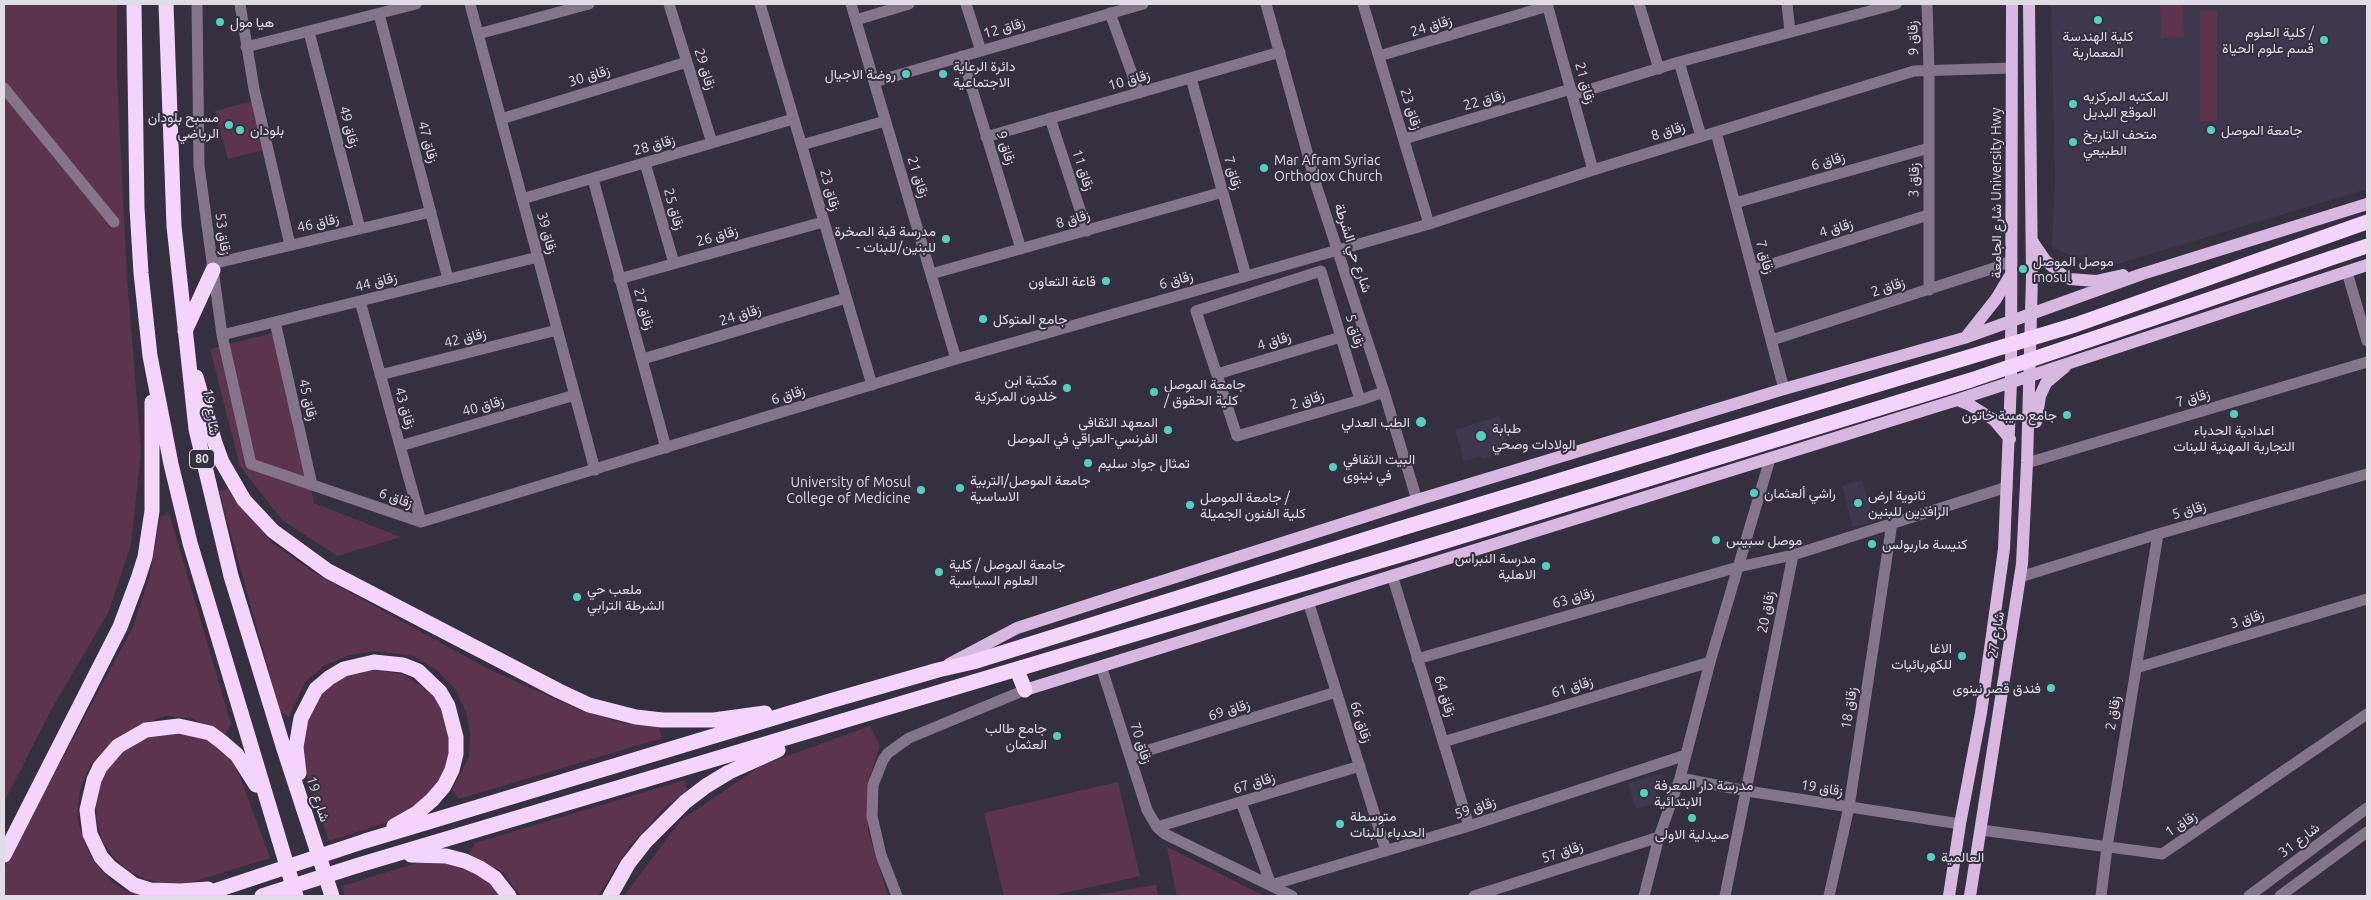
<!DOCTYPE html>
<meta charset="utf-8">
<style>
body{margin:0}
#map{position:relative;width:2371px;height:900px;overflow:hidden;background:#343040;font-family:Ubuntu,sans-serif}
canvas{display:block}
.frame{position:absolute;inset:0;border:5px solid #dfdce6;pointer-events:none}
</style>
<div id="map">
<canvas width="2371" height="900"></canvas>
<div class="frame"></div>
</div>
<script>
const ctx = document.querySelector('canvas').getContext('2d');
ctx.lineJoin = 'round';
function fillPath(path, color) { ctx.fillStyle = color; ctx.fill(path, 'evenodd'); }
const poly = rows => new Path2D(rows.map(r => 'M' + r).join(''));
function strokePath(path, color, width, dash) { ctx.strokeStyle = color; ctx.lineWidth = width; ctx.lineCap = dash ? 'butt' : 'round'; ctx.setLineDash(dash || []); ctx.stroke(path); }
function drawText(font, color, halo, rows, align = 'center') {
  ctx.font = font + ' Ubuntu,Vazirmatn,sans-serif'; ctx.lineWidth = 4; ctx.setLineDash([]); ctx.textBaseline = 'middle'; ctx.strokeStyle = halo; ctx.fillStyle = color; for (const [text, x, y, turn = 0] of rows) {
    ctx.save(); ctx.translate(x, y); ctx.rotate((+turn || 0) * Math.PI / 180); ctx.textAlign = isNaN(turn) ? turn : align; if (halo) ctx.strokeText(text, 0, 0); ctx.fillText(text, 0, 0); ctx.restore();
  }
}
const built = poly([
 [2051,4,2367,4,2367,189,2117,264,2076,258,2056,249,2052,246,2055,180],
 [1499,416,1507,442,1502,444,1503,449,1491,452,1492,456,1482,459,1481,456,1464,461,1455,430],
 [1862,480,1874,521,1853,527,1842,486],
 [1663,773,1654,804,1636,809,1628,783]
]);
const green = poly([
 [4,4,117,4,117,77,127,278,141,451,131,545,109,611,50,712,4,802],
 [2160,4,2183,4,2184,37,2161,38],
 [2200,11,2217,11,2217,121,2200,121],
 [253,101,263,150,228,159,215,111],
 [276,332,314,503,401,537,337,556,282,520,240,466,210,349],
 [229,489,240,505,272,543,313,572,490,670,580,710,623,723,658,725,662,738,459,799,452,790,469,757,470,733,466,712,456,690,437,670,413,656,376,651,350,655,325,665,305,682,289,717,280,711,219,491],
 [169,513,231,724,225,735,191,718,165,716,139,725,116,738,90,765,80,790,77,818,84,841,93,860,109,879,125,891,143,894,143,896,4,896,4,868,133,627,150,575,160,517],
 [374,670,402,674,421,686,437,700,446,714,452,753,437,790,403,817,329,841,306,772,301,736,311,706,328,684,347,672],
 [870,726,880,746,870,776,868,831,888,896,624,896,681,820,762,765],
 [153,732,203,735,229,755,241,779,270,858,192,882,169,885,149,880,132,873,115,859,103,843,97,823,96,807,100,786,109,765,129,745],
 [685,780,687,790,664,808,629,847,598,896,521,896,503,872,469,854,475,843],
 [1118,782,1140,876,1050,896,1004,896,984,813],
 [1167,847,1264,896,1177,896],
 [440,861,460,866,477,874,494,888,500,896,345,896,342,886,417,863],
 [1156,885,1158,896,1089,896]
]);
const minor = poly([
 [197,4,199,166,222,335,251,464,421,522,956,359,1429,224,1593,170,1914,71,2012,68],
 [240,4,254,89,290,245],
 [470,4,595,470],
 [669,4,712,143],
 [760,4,872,385],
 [851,4,956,359],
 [966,4,981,51],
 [1266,4,1317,188,1384,392,1417,500],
 [1363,4,1429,224],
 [1547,4,1593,170],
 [1639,4,1659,69],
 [1787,4,1790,32],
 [1927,4,1929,70,1929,290],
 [1110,13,1139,93],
 [379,14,448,279],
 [856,20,909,4],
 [309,32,360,229],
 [478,34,589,4],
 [246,47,416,4],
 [962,56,1021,249],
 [1379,56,1548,6],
 [1679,62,1701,136],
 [1191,78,1246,276],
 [874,82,1143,4],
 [4,88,114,222],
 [1572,95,1679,62,1896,4],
 [1050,118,1087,231],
 [501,119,687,62],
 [1716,132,1784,389],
 [986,137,1280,52],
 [1404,139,1571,89],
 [802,145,885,121],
 [645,163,674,263],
 [593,179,666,448],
 [522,199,793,119],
 [1735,203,1929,148],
 [212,264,431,212],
 [1753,270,1928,215],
 [2347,272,2367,341],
 [931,274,1223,192],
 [619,279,823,222],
 [360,301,421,522],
 [275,322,312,485],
 [222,335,538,257],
 [1772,340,1997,267,2012,260],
 [643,359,846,298],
 [1217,374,1341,337],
 [380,375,557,330],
 [1360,400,1321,271,1196,311,1237,436,1360,400,1384,392],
 [400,446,575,395],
 [2027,463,2367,362],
 [1392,575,1469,826],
 [2020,577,2158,534,2367,474],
 [1308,601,1386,851],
 [1417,659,1738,567,1793,555],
 [1101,666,1147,810,1157,827,1165,834,1292,896],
 [2136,668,2367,599],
 [1443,742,1710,662],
 [1130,756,1336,692],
 [1680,778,1747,791,1960,824],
 [1241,802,1271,885,1469,826,1686,755],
 [1157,827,1360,766],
 [1981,830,2162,854,2367,714],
 [897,896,881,855,872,816,873,785,883,760,888,753,909,738,1025,690],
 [1474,896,1659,837],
 [1644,896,1659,837,1680,778,1710,662,1770,459],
 [1725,896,1793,555,2007,487],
 [1829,896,1849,807,1892,523],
 [2101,896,2107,847,2158,534],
 [2249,896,2367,808],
 [2280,896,2367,832]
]);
const major = poly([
 [2032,241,2045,260,2061,274,2070,279,2096,281,2123,275],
 [1966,337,1996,299,2011,274],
 [1957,400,1970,405,1994,420,2010,439],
 [2036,422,2040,396,2046,383,2065,367],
 [949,664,1017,628,1119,595,1417,500,1784,389,1964,338,2142,274,2367,204],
 [1025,690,1957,400,2367,265],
 [1949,896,1960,824,1981,713,2004,549,2011,382,2012,4],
 [1970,896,2022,564,2027,463,2032,276,2029,4]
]);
const highway = poly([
 [134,4,137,208,141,273,150,356,171,464,190,543,296,896],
 [166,4,174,226,196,429,231,576,284,749,332,896],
 [185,331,213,270],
 [196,377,215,443,222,462,244,500,273,531,328,571,559,691,589,705,636,717,662,720,714,720,765,713],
 [1017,670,1025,690],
 [299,773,296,747,301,718,316,689,329,678,344,669,374,662,403,665,418,671,440,692,448,706,456,737,456,754,452,770,444,786,432,800,417,813,394,826],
 [4,855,120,627,138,579,145,557,152,511,152,402],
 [411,855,446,856,465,861,480,868,495,878,509,896],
 [208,889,180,891,150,890,134,885,110,867,101,857,90,834,87,810,94,780,100,767,118,746,146,730,179,726,210,733,222,742,237,755,256,785],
 [199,896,365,841,830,701,938,670,973,662,1402,528,2075,325,2367,222],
 [262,896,359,865,1410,552,1971,380,2367,246],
 [610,896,628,864,646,841,685,802,706,786,729,772,778,750]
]);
const markers = [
 [2098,20,5,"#57cec2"],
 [220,22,5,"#57cec2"],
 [2324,40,5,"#57cec2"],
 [906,74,5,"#57cec2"],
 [943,74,5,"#57cec2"],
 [2073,104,5,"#57cec2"],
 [229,125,5,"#57cec2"],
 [240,130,5,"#57cec2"],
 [2211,130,5,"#57cec2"],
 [2073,142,5,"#57cec2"],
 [1264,168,5,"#57cec2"],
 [946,239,5,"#57cec2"],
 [2023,269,5,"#57cec2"],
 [1106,281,5,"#57cec2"],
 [983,319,5,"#57cec2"],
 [1067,388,5,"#57cec2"],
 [1154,392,5,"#57cec2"],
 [2234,414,5,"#57cec2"],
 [2067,415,5,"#57cec2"],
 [1421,422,6,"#57cec2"],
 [1168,430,5,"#57cec2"],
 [1481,436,6,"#57cec2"],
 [1088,463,5,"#57cec2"],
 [1333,467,5,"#57cec2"],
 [960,488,5,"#57cec2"],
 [921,490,5,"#57cec2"],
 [1754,493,5,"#57cec2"],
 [1858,503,5,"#57cec2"],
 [1190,505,5,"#57cec2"],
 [1716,540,5,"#57cec2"],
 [1872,544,5,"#57cec2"],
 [1546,566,5,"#57cec2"],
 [939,572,5,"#57cec2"],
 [577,597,5,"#57cec2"],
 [1962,656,5,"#57cec2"],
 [2051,688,5,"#57cec2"],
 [1057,736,5,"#57cec2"],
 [1644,793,5,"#57cec2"],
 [1692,818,5,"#57cec2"],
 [1340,824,5,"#57cec2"],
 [1931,857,5,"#57cec2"]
];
const shields = [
 [202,459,25]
];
const shieldNames = [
 ["80",202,459]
];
const poiNames = [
 ["هيا مول",230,22],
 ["كلية العلوم /",2314,32,"right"],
 ["قسم علوم الحياة",2314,48,"right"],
 ["كلية الهندسة",2098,36,"center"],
 ["المعمارية",2098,52,"center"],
 ["دائرة الرعاية",953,66],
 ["الاجتماعية",953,82],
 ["روضة الاجيال",896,74,"right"],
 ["المكتبه المركزيه",2083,96],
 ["الموقع البديل",2083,112],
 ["مسبح بلودان",219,117,"right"],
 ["الرياضي",219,133,"right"],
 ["بلودان",250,130],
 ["جامعة الموصل",2221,130],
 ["متحف التاريخ",2083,134],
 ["الطبيعي",2083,150],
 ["Mar Afram Syriac",1274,160],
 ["Orthodox Church",1274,176],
 ["مدرسة قبة الصخرة",936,231,"right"],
 ["- للبنين/للبنات",936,247,"right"],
 ["موصل الموصل",2033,261],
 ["mosul",2033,277],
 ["قاعة التعاون",1096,281,"right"],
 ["جامع المتوكل",993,319],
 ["مكتبة ابن",1057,380,"right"],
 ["خلدون المركزية",1057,396,"right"],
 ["جامعة الموصل",1164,384],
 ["/ كلية الحقوق",1164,400],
 ["جامع هيبة خاتون",2057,415,"right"],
 ["المعهد الثقافي",1158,422,"right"],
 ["الفرنسي-العراقي في الموصل",1158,438,"right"],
 ["الطب العدلي",1410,422,"right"],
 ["طبابة",1492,428],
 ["الولادات وصحي",1492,444],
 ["اعدادية الحدباء",2234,430,"center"],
 ["التجارية المهنية للبنات",2234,446,"center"],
 ["البيت الثقافي",1343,459],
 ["في نينوى",1343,475],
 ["تمثال جواد سليم",1098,463],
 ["جامعة الموصل/التربية",970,480],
 ["الاساسية",970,496],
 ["University of Mosul",911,482,"right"],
 ["College of Medicine",911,498,"right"],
 ["راشي ألعثمان",1764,493],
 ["ثانوية ارض",1868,495],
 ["الرافدين للبنين",1868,511],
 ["جامعة الموصل /",1200,497],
 ["كلية الفنون الجميلة",1200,513],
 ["موصل سبيس",1726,540],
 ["كنيسة ماربولس",1882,544],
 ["مدرسة النبراس",1536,558,"right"],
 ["الاهلية",1536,574,"right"],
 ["جامعة الموصل / كلية",949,564],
 ["العلوم السياسية",949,580],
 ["ملعب حي",587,589],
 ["الشرطة الترابي",587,605],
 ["الاغا",1952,648,"right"],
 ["للكهربائيات",1952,664,"right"],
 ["فندق قصر نينوى",2041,688,"right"],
 ["جامع طالب",1047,728,"right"],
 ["العثمان",1047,744,"right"],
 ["مدرسة دار المعرفة",1654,785],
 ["الابتدائية",1654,801],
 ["متوسطة",1350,816],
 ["الحدباء للبنات",1350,832],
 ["صيدلية الاولى",1692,834,"center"],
 ["العالمية",1941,857]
];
const streetNames = [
 ["زقاق 24",1431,26,-17],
 ["زقاق 12",1004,28,-16],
 ["زقاق 9",1913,38,-92],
 ["زقاق 29",705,69,73],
 ["زقاق 30",589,76,-17],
 ["زقاق 10",1129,80,-16],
 ["زقاق 21",1585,83,75],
 ["زقاق 22",1484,100,-16],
 ["زقاق 23",1411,109,73],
 ["زقاق 49",349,127,76],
 ["زقاق 8",1668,131,-17],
 ["زقاق 47",428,142,75],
 ["زقاق 28",654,145,-16],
 ["زقاق 9",1006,148,73],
 ["زقاق 6",1828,161,-16],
 ["زقاق 11",1083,170,72],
 ["زقاق 7",1233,173,75],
 ["زقاق 21",918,177,73],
 ["زقاق 3",1914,180,-89],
 ["زقاق 23",830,190,75],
 ["شارع الجامعة University Hwy",1996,193,-90],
 ["زقاق 25",674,209,74],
 ["زقاق 8",1073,219,-16],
 ["زقاق 46",318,223,-13],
 ["زقاق 4",1836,228,-17],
 ["زقاق 39",547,233,75],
 ["زقاق 53",223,234,82],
 ["زقاق 26",717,236,-16],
 ["شارع حي الشرطة",1353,248,72],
 ["زقاق 7",1765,257,75],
 ["زقاق 6",1176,280,-16],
 ["زقاق 44",376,282,-14],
 ["زقاق 2",1888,287,-18],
 ["زقاق 27",644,309,74],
 ["زقاق 24",740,315,-17],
 ["زقاق 5",1355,331,73],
 ["زقاق 42",465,338,-14],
 ["زقاق 4",1274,341,-17],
 ["زقاق 6",788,395,-17],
 ["زقاق 7",2193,398,-16],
 ["زقاق 45",308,400,77],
 ["زقاق 2",1307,400,-17],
 ["زقاق 40",483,406,-16],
 ["زقاق 43",405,408,74],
 ["شارع 19",211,412,82],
 ["زقاق 6",396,498,19],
 ["زقاق 5",2189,510,-16],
 ["زقاق 63",1573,598,-16],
 ["زقاق 20",1766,612,-79],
 ["زقاق 3",2247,619,-17],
 ["شارع 27",1996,635,-81],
 ["زقاق 61",1572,687,-17],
 ["زقاق 64",1445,696,73],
 ["زقاق 18",1849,708,-81],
 ["زقاق 69",1229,710,-17],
 ["زقاق 2",2113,713,-81],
 ["زقاق 66",1361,722,72],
 ["زقاق 70",1141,743,72],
 ["زقاق 67",1254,783,-17],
 ["زقاق 19",1822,788,9],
 ["شارع 19",318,799,72],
 ["زقاق 59",1475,808,-18],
 ["زقاق 1",2181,824,-33],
 ["شارع 31",2299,840,-37],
 ["زقاق 57",1562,852,-18]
];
fillPath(built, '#3e384d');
fillPath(green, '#5d344e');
strokePath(minor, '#85758a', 11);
strokePath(major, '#d8b7e0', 12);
strokePath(highway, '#f4d4fc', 15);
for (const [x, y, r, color] of markers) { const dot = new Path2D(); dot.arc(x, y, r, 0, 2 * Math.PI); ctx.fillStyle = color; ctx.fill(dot); strokePath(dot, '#343040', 2); }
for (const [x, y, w] of shields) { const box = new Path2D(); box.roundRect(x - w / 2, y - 9.5, w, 19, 4); ctx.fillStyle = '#343040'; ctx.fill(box); strokePath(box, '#dfdce6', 1); }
drawText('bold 12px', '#dfdce6', null, shieldNames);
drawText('14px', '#dfdce6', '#343040', poiNames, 'left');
drawText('14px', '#dfdce6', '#343040', streetNames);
</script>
